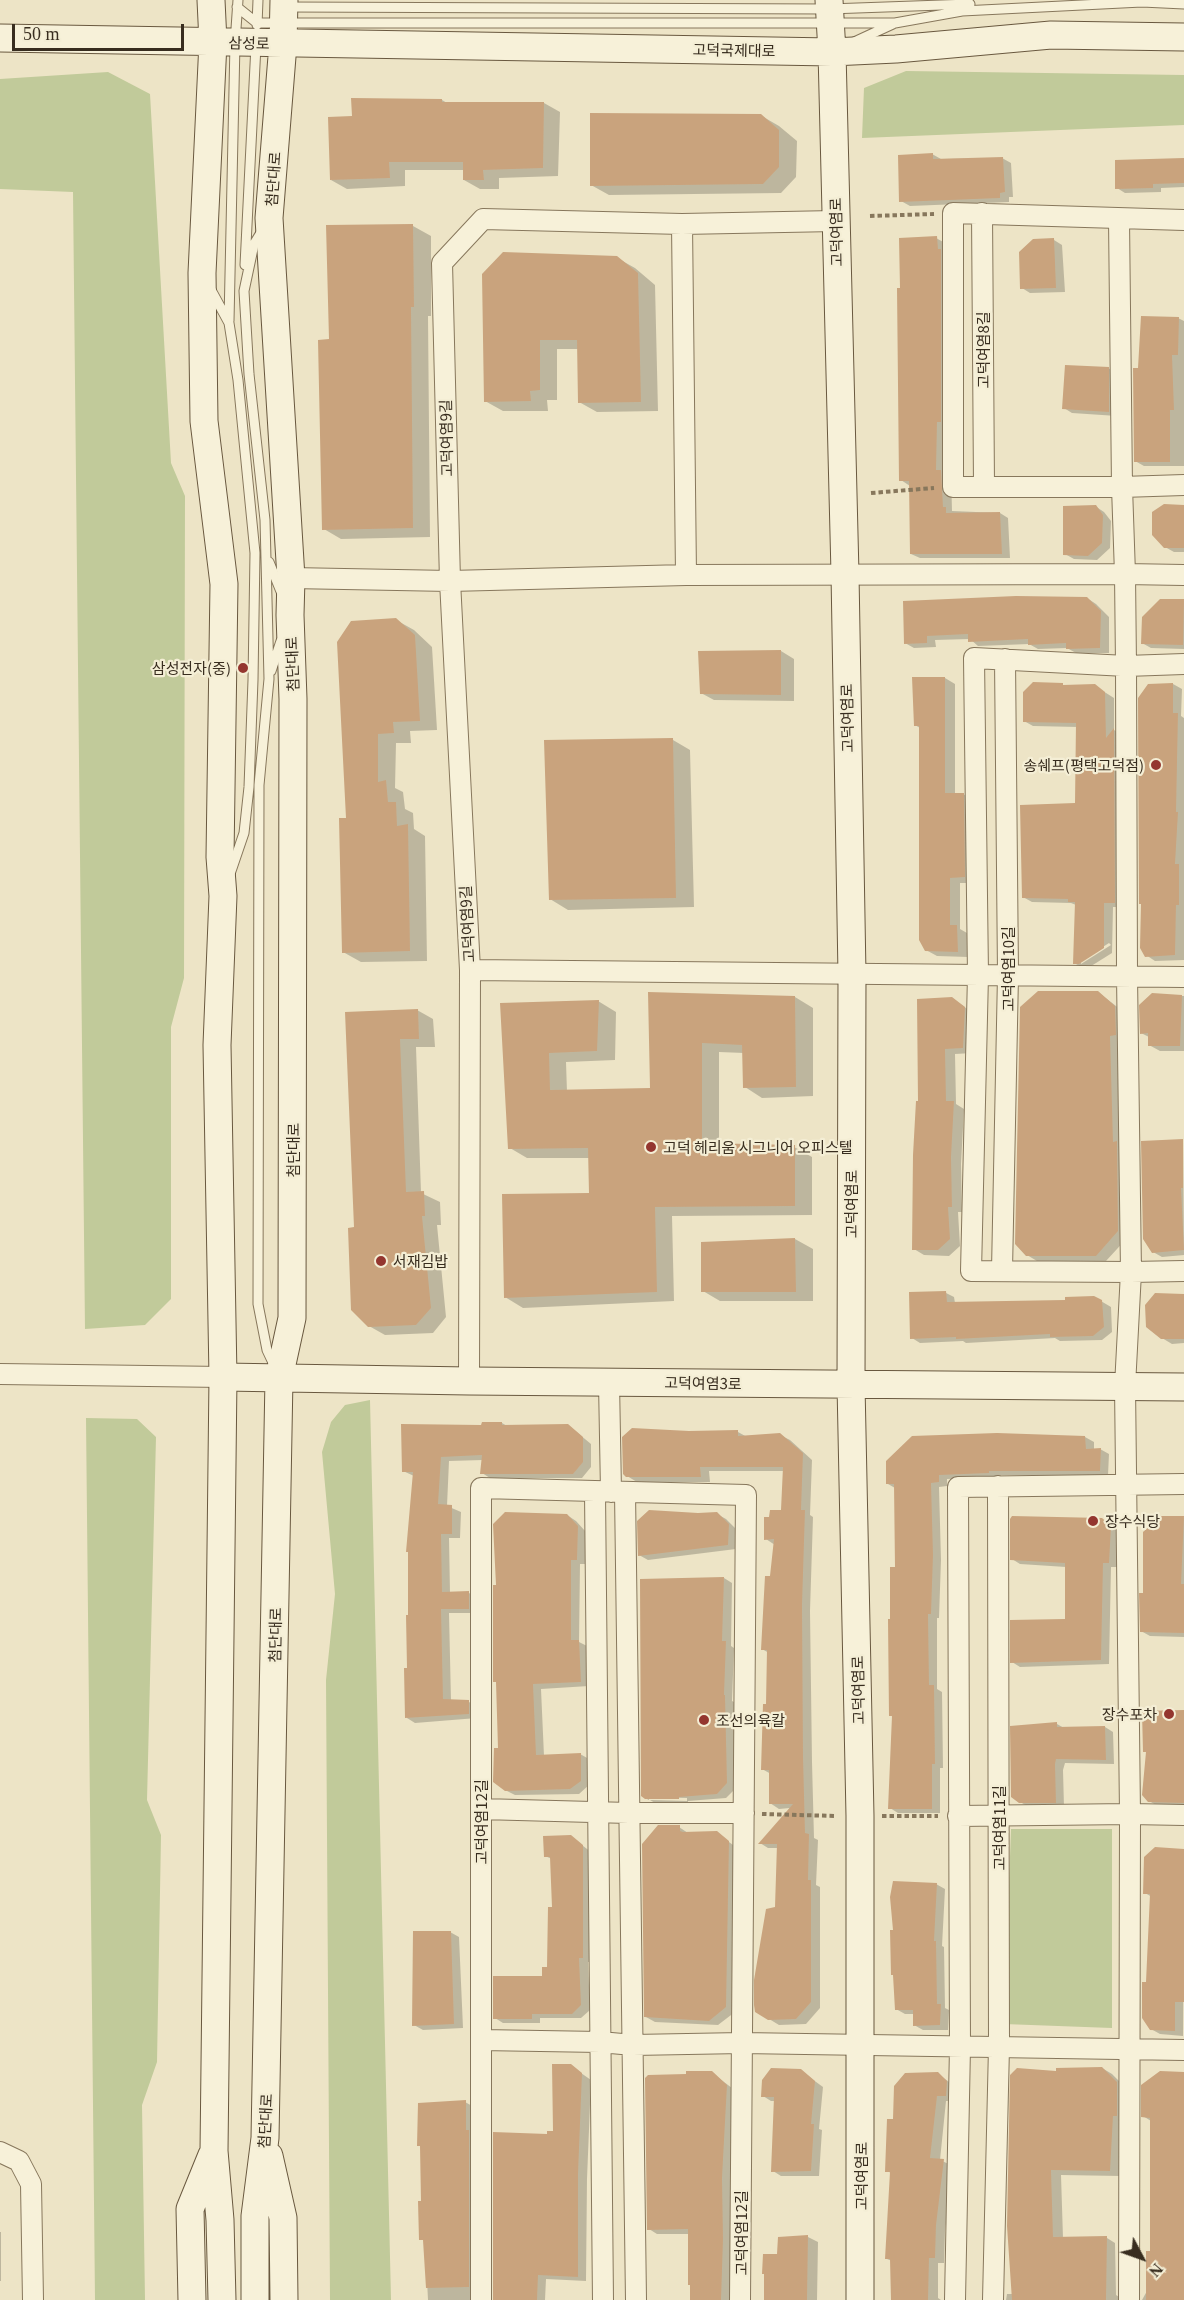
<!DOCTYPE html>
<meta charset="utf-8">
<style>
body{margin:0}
#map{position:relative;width:1184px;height:2300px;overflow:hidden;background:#ede4c6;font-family:Georgia,serif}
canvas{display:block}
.north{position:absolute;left:1112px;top:2228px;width:60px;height:60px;-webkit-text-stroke:4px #f4eed5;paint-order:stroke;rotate:131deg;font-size:16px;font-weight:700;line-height:24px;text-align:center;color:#382d1f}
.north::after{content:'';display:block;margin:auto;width:21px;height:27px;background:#382d1f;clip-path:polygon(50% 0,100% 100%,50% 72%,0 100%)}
.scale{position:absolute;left:12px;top:24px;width:172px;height:27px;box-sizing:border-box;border:3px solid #382d1f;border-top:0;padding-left:8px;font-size:18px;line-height:21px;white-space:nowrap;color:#382d1f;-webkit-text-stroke:4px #f4eed5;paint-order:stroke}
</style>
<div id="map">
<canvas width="1184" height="2300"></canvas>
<div class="north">N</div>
<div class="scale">50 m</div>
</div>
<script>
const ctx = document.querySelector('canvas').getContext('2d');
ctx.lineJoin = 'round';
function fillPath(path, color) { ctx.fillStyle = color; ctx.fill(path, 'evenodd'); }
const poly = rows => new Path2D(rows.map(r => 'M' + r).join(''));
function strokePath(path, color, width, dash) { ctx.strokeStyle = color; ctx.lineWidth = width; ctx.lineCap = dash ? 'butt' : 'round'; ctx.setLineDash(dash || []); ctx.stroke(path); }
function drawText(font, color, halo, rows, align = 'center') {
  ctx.font = font + ' Georgia,"Noto Sans KR",serif'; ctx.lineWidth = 4.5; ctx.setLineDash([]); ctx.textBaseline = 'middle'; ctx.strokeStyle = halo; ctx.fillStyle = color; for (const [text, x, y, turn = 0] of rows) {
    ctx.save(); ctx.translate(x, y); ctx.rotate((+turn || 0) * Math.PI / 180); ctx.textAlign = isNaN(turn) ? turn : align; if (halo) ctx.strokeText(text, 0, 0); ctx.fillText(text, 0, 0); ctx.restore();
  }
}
const green = poly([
 [906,71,1184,75,1184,125,862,138,864,88],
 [108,72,150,94,171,463,185,496,184,978,171,1027,171,1299,145,1325,85,1329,73,192,0,189,0,79],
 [370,1400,391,2300,330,2300,326,1680,335,1594,322,1452,331,1422,345,1405],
 [86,1418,137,1419,156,1437,147,1800,161,1835,157,2062,142,2105,145,2300,95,2300],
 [1011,1829,1112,1829,1112,2028,1004,2024]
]);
const shadow = poly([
 [442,100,447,103,544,103,560,112,558,176,499,178,499,189,480,189,464,180,464,170,405,170,405,186,347,189,331,180],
 [760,115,779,126,797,141,796,177,781,193,609,195,591,185],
 [932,154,941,159,1002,158,1011,163,1013,197,1009,197,1009,202,910,206,901,201],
 [1184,160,1184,187,1161,188,1161,192,1125,193,1117,188],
 [413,226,431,236,431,316,428,316,430,537,341,539,324,529,330,341],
 [936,238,945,243,952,511,1000,513,1008,518,1010,558,920,558,911,554,910,486,901,480],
 [1054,240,1062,245,1065,292,1030,293,1022,288],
 [617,258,635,268,655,285,658,411,597,412,579,402,579,349,557,349,557,400,547,400,548,411,503,411,485,401,483,275],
 [1178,318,1184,321,1184,466,1144,466,1135,461,1140,370],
 [1108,368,1117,373,1117,416,1072,413,1064,408],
 [1095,506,1104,512,1111,521,1110,548,1097,560,1074,559,1065,554],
 [1184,506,1184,552,1174,552,1165,547],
 [1087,598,1096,604,1109,617,1109,653,1076,653,1067,648,1038,649,1029,644,978,646,970,639,935,640,936,647,914,648,905,643,960,600],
 [1160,600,1184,601,1184,649,1151,648,1142,643],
 [396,620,414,630,432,647,437,730,410,731,411,743,396,743,395,788,403,792,405,809,413,813,414,829,425,836,427,961,361,962,343,952,347,820],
 [781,651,794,659,794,701,714,700,701,693],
 [945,678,955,684,955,794,963,794,974,800,975,883,960,883,960,929,967,933,968,957,937,956,926,950,920,728,915,725],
 [1173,684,1182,689,1181,716,1184,718,1184,960,1155,961,1146,955,1149,686],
 [1063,685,1067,687,1095,686,1114,698,1114,730,1122,735,1123,907,1113,907,1112,953,1088,968,1083,968,1074,963,1076,905,1071,903,1032,902,1023,897,1076,805,1078,727,1033,726,1024,721],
 [1109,943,1111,945,1081,964,1081,961],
 [673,740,690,750,694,907,568,910,550,899],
 [1098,992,1125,1013,1128,1237,1106,1261,1037,1261,1027,1255],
 [650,994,795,997,813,1008,813,1096,762,1098,745,1087,744,1053,719,1052,719,1145,794,1147,812,1157,812,1215,672,1216,674,1301,523,1308,505,1297,591,1195,590,1158,527,1158,510,1148,502,1005,598,1001,616,1012,615,1060,566,1062,567,1092,652,1090],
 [1168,996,1184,996,1184,1051,1160,1051,1149,1045,1149,1037,1141,1033],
 [962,1005,975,1015,973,1053,955,1054,956,1104,964,1109,961,1164,962,1212,958,1212,960,1246,949,1256,924,1255,914,1249,917,1103],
 [417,1010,433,1019,435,1047,416,1047,421,1193,440,1202,441,1225,437,1225,446,1317,433,1333,385,1335,369,1326,346,1013],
 [1183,1141,1184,1255,1162,1257,1153,1252],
 [795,1239,813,1249,813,1301,720,1301,703,1291,703,1244],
 [946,1293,954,1297,955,1303,1067,1302,1094,1297,1111,1307,1112,1332,1102,1340,1060,1341,1055,1338,966,1343,963,1341,920,1343,912,1338],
 [1184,1295,1184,1343,1172,1344,1162,1338],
 [483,1423,502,1423,507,1426,568,1425,591,1444,591,1467,582,1478,490,1478,482,1473,483,1460,449,1461,447,1506,461,1512,460,1538,449,1538,450,1593,469,1593,477,1598,477,1613,449,1613,451,1701,469,1702,477,1707,477,1718,415,1723,407,1718,414,1476,403,1471,483,1426],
 [738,1432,747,1437,780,1435,790,1440,812,1460,810,1515,813,1517,810,1611,812,1762,814,1838,818,1840,816,1885,820,1887,820,2008,806,2024,779,2025,756,2011,776,1909,779,1848,768,1848,760,1843,790,1808,779,1809,770,1803,771,1774,762,1769,768,1705,769,1653,762,1649,775,1545,766,1539,770,1519,783,1511,784,1471,709,1471,710,1482,637,1482,627,1476,689,1433],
 [1085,1437,1094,1442,1094,1450,1100,1449,1109,1454,1108,1475,998,1475,998,1477,947,1479,947,1486,939,1487,941,1560,939,1618,937,1618,937,1689,942,1692,943,1768,940,1768,940,1813,898,1813,890,1808,893,1717,890,1715,897,1569,895,1488,888,1484],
 [717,1514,726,1519,737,1530,736,1549,648,1560,639,1555],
 [567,1515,576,1521,586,1532,585,1564,580,1564,579,1642,587,1646,589,1686,541,1689,544,1756,580,1754,589,1759,589,1785,579,1794,515,1795,505,1790,500,1749,497,1586],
 [1160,1518,1184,1518,1184,1637,1150,1636,1141,1631,1144,1595],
 [1101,1520,1120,1532,1117,1567,1111,1567,1109,1664,1020,1667,1012,1662,1066,1620,1066,1567,1020,1564,1012,1559],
 [724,1578,732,1583,731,1646,734,1648,732,1701,734,1702,736,1788,726,1798,688,1801,688,1803,655,1803,650,1800,687,1801,687,1798,649,1797,649,1800,645,1798],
 [1184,1712,1184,1807,1158,1806,1149,1801,1147,1753,1145,1751],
 [1057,1724,1064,1728,1105,1727,1113,1732,1114,1764,1065,1763,1063,1770,1064,1807,1029,1807,1020,1802],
 [679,1827,688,1833,717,1833,737,1848,735,2012,718,2025,655,2022,646,2017,643,1845],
 [570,1836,591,1852,591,1962,588,1962,590,2010,581,2018,540,2018,540,2023,503,2023,495,2018,543,1978,549,1968,554,1908,552,1859,545,1856],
 [1184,1850,1183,2036,1160,2034,1151,2029,1148,1984,1152,1897,1145,1893],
 [936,1884,945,1889,942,1946,944,1947,945,2008,949,2010,948,2030,923,2030,914,2025,915,2014,905,2014,896,2009],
 [450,1932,459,1937,463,2028,423,2030,414,2025],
 [571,2066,591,2080,587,2179,586,2281,546,2279,545,2300,495,2300,548,2136,554,2133],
 [1102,2068,1112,2074,1127,2089,1120,2176,1061,2175,1063,2238,1107,2238,1115,2243,1116,2295,1124,2300,1006,2300,1007,2294,1014,2294,1058,2072],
 [801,2071,823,2087,819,2129,822,2130,819,2176,781,2176,773,2171,776,2101,771,2101,763,2096],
 [712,2073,736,2091,730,2184,730,2300,692,2300,690,2234,657,2234,649,2229],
 [1184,2073,1184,2300,1142,2300,1147,2291,1151,2253,1151,2121,1143,2116],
 [938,2074,956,2087,956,2101,946,2101,940,2160,953,2166,945,2231,944,2263,938,2263,938,2298,941,2300,893,2300,892,2261,887,2259,891,2173,887,2171,895,2120],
 [465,2102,474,2107,477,2299,471,2295,471,2300,428,2300,425,2241,421,2239,423,2202],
 [0,2232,1,2232,1,2281,0,2281],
 [808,2237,818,2242,817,2300,766,2300,779,2256,779,2239]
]);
const building = poly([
 [351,98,442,99,442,102,544,102,543,168,483,170,484,180,463,180,463,162,389,162,390,178,330,180,328,117,352,116],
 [590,113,761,114,779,130,779,167,763,184,590,186],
 [933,153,933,159,1003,157,1005,192,1000,193,1000,198,899,202,898,155],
 [1184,158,1184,183,1153,184,1153,188,1115,189,1115,160],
 [413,224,414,307,411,307,413,528,322,530,318,340,329,339,326,225],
 [937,236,938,249,941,249,941,422,937,422,936,470,941,470,943,507,946,507,946,513,1000,512,1002,554,910,554,909,481,899,481,897,288,900,288,899,238],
 [1054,238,1056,288,1020,289,1019,252,1033,239],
 [503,252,617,256,638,273,641,402,578,403,577,340,540,340,540,390,530,391,531,401,484,402,482,274],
 [1141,316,1179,317,1178,355,1172,355,1174,410,1170,410,1170,462,1134,462,1133,368,1138,368],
 [1065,365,1109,367,1109,412,1062,409],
 [1164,504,1184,505,1184,548,1164,548,1152,535,1152,512],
 [1096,505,1103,515,1102,543,1088,556,1063,555,1063,506],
 [1016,596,1087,597,1101,611,1100,648,1066,649,1066,643,1028,645,1028,639,968,642,968,634,927,636,927,643,904,644,903,601],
 [1160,599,1184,599,1183,645,1141,644,1142,617],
 [396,618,415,635,420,721,393,722,394,733,378,734,378,782,386,780,388,802,396,802,397,826,408,824,410,951,342,953,339,818,346,818,337,642,351,621],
 [781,650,781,695,700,694,698,651],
 [912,677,945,677,945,793,964,793,965,877,950,878,950,925,957,925,958,952,925,951,919,940,919,726,914,726],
 [1033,682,1063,683,1063,685,1095,684,1105,692,1106,738,1114,728,1115,903,1104,903,1104,948,1079,964,1073,964,1075,902,1068,902,1068,899,1022,898,1020,805,1075,803,1076,723,1023,722,1023,692],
 [1173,683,1173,713,1178,713,1176,812,1178,812,1175,864,1179,864,1179,905,1176,905,1175,955,1145,957,1140,948,1141,904,1139,904,1138,698,1148,684],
 [673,738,676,898,549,900,544,740],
 [1038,991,1098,991,1115,1006,1116,1035,1110,1036,1113,1142,1117,1141,1118,1231,1096,1256,1026,1256,1015,1244,1020,1007],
 [648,992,795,996,796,1087,743,1088,742,1045,702,1043,702,1143,795,1145,795,1206,655,1207,657,1292,504,1298,502,1194,589,1193,588,1148,508,1149,500,1003,599,1000,597,1051,549,1053,550,1090,650,1088],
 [1152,993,1182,995,1180,1046,1148,1046,1148,1033,1140,1034,1139,1005],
 [952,997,965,1007,963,1048,945,1049,946,1101,954,1101,951,1157,952,1207,948,1207,950,1239,938,1250,912,1250,913,1155,916,1101,918,1101,917,999],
 [418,1009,419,1039,400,1039,406,1192,424,1191,425,1216,422,1216,431,1308,416,1325,368,1327,351,1310,348,1228,354,1227,345,1012],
 [1183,1139,1183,1188,1181,1188,1184,1250,1152,1253,1143,1239,1141,1141],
 [795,1238,796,1292,701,1292,701,1242],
 [946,1291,947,1302,1065,1300,1065,1297,1094,1296,1102,1300,1104,1327,1093,1336,1050,1337,1050,1334,956,1339,956,1337,910,1339,909,1292],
 [1155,1293,1184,1294,1184,1339,1161,1339,1146,1327,1145,1305],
 [482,1422,502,1422,502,1425,568,1424,583,1437,583,1462,573,1474,480,1474,482,1455,441,1457,438,1504,452,1505,452,1534,441,1534,442,1592,469,1591,469,1609,441,1609,443,1699,469,1700,469,1714,405,1718,404,1668,407,1668,406,1615,408,1615,408,1552,406,1552,413,1472,402,1472,401,1424,481,1425],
 [632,1428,689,1431,738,1430,738,1436,780,1433,803,1453,801,1510,805,1510,802,1605,803,1756,805,1833,809,1834,808,1880,811,1880,811,2002,796,2019,768,2020,755,2012,754,2005,754,1980,766,1909,775,1907,777,1844,758,1844,793,1804,769,1804,769,1770,761,1770,763,1704,766,1704,767,1650,761,1650,765,1576,770,1576,774,1539,764,1540,764,1517,769,1517,770,1510,781,1510,783,1467,700,1467,701,1477,626,1477,623,1474,622,1437],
 [997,1433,1085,1436,1086,1449,1101,1448,1100,1471,989,1471,989,1473,939,1475,939,1482,931,1483,933,1555,931,1614,928,1614,929,1685,934,1685,935,1764,932,1764,932,1809,888,1809,892,1716,889,1716,888,1619,890,1619,890,1567,895,1567,894,1484,886,1484,886,1461,912,1436],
 [649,1510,698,1513,717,1512,729,1524,728,1545,638,1556,637,1521],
 [505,1512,567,1514,578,1526,577,1560,571,1560,571,1640,579,1640,581,1682,533,1684,536,1755,581,1753,581,1781,570,1789,505,1791,493,1782,494,1748,498,1748,496,1682,493,1682,493,1585,496,1585,493,1524],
 [1012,1516,1102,1518,1111,1526,1109,1563,1103,1563,1101,1660,1010,1663,1010,1620,1065,1619,1065,1563,1010,1560,1010,1519],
 [1160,1516,1184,1516,1181,1584,1184,1584,1184,1633,1140,1632,1139,1593,1143,1593,1143,1532],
 [724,1577,722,1641,726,1641,724,1695,725,1695,727,1783,717,1794,679,1797,679,1799,645,1799,641,1796,640,1579],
 [1184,1710,1184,1803,1148,1802,1142,1795,1146,1752,1143,1752,1142,1711],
 [1057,1722,1057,1727,1105,1726,1106,1760,1056,1759,1055,1764,1056,1803,1019,1803,1011,1797,1010,1726],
 [658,1825,680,1825,680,1831,683,1832,717,1831,729,1841,726,2007,709,2021,644,2017,642,1844],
 [571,1835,583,1845,583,1958,579,1958,581,2005,572,2014,532,2014,532,2019,493,2019,493,1976,542,1976,542,1967,547,1967,548,1907,552,1907,550,1857,544,1857,543,1836],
 [1155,1847,1184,1849,1184,2002,1175,2002,1175,2031,1150,2030,1142,2018,1142,1982,1146,1982,1150,1894,1143,1894,1144,1857],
 [893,1881,937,1883,934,1941,936,1941,937,2004,941,2004,940,2025,913,2026,913,2010,895,2010,893,1975,891,1975,890,1930,893,1930,890,1897],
 [413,1931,451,1931,454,2024,412,2026],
 [552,2064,571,2064,582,2073,578,2174,578,2277,538,2275,537,2300,493,2300,493,2132,547,2134,547,2131,553,2131],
 [1102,2067,1117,2082,1117,2116,1113,2116,1110,2171,1051,2170,1053,2237,1107,2236,1106,2300,1012,2300,1007,2226,1010,2075,1017,2068,1056,2071,1056,2068],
 [771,2068,801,2069,815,2081,811,2124,814,2124,811,2171,771,2172,774,2097,761,2097,762,2080],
 [686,2071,712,2071,727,2085,722,2178,723,2239,721,2300,690,2300,690,2285,688,2285,688,2229,647,2230,645,2078,648,2075,686,2074],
 [1160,2071,1184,2072,1184,2300,1146,2300,1146,2251,1150,2251,1150,2118,1141,2117,1141,2085],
 [938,2072,947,2081,946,2096,937,2096,930,2158,944,2159,936,2225,935,2258,929,2258,928,2300,891,2300,890,2259,885,2259,890,2172,885,2172,887,2119,893,2119,894,2086,905,2073],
 [466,2100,466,2130,469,2130,469,2287,426,2288,423,2240,419,2240,418,2201,421,2201,420,2146,417,2146,418,2103],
 [808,2235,807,2300,764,2300,764,2274,762,2274,763,2254,777,2254,778,2237]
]);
const path = poly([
 [870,216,934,214],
 [871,493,934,488],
 [762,1814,836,1816],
 [882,1816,938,1816]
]);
const lane = poly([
 [237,7,257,23,895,23,962,11,1142,2,1184,4],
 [285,7,829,9,970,4],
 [257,25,258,0],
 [854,42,893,24],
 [262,231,254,244,244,291,249,374,265,520,269,679,259,785,258,1304,267,1350,275,1367],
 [245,265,256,45],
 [210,288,229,323,238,380,255,553,253,680,249,787,244,833,230,874],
 [229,321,235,43,238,0],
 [269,562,282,594],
 [271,671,281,641]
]);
const street = poly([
 [982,213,984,486],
 [1119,219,1122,487,1184,485],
 [682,224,835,221],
 [1184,575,1125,574,1126,666,1127,976,1131,1272,971,1271,978,975,974,658,1126,666,1184,664],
 [291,578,450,581,686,575],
 [470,970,1184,977],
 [1002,1270,1008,975,1005,659],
 [0,1374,223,1377],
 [469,1381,470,970,450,581,442,263,483,219,682,224,686,575,1125,574,1122,487,953,487,953,213,1184,220],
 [609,1382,611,1492],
 [595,1492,603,2300],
 [625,1492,636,2300],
 [481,1809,629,1813,744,1813],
 [958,1816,1130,1814,1184,1815],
 [481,2040,600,2042,633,2045,742,2043,1184,2050],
 [0,2152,19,2161,31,2184,33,2300],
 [481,2300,481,1488,746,1495,740,2300],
 [955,2300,960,2047,958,1487,1184,1484],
 [993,2300,999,2047,998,1486],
 [1129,2300,1130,1814,1125,1386,1131,1272,1184,1271]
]);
const secondary = poly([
 [211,0,213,42,202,273,204,421,224,584,220,857,223,896,217,1045,223,1377,214,2151,220,2220,222,2300],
 [829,0,832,52,845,574,852,974,851,1385,860,1816,860,2300],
 [0,38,832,52,896,49,1051,35,1184,37],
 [223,1377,469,1381,1184,1387],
 [269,2156,283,2218,284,2300],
 [192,2300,190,2209,212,2155],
 [255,2300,255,2216,265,2138,279,1378,292,1318,293,699,290,615,291,578,269,218,283,44,284,0]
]);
const markers = [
 [243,668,6,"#94362f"],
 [1156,765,6,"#94362f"],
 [651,1147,6,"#94362f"],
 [381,1261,6,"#94362f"],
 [1093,1521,6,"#94362f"],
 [1169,1714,6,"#94362f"],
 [704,1720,6,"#94362f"]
];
const streetNames = [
 ["삼성로",249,43,1],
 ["고덕국제대로",734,50,1],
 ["첨단대로",273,179,-86],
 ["고덕여염로",836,232,-91],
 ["고덕여염8길",983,350,-90],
 ["고덕여염9길",446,438,-91],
 ["첨단대로",292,664,-92],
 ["고덕여염로",847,718,-91],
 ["고덕여염9길",467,924,-93],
 ["고덕여염10길",1008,969,-90],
 ["첨단대로",293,1150,-90],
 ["고덕여염로",851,1204,-90],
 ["고덕여염3로",703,1383,1],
 ["첨단대로",275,1635,-89],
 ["고덕여염로",858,1690,-91],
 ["고덕여염12길",481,1822,-90],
 ["고덕여염11길",999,1828,-90],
 ["첨단대로",265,2121,-87],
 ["고덕여염로",861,2176,-90],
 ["고덕여염12길",741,2233,-90]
];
const poiNames = [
 ["삼성전자(중)",231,668,"right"],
 ["송쉐프(평택고덕점)",1144,765,"right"],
 ["고덕 헤리움 시그니어 오피스텔",663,1147],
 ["서재김밥",393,1261],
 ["장수식당",1105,1521],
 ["장수포차",1157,1714,"right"],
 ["조선의육칼",716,1720]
];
fillPath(green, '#c1ca9a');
fillPath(shadow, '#0003');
fillPath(building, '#c9a37d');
strokePath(lane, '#87775c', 11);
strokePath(street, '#87775c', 22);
strokePath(secondary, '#69583f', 29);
strokePath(path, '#87775c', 4, [4.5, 3]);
strokePath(lane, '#f7f1d9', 9);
strokePath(street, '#f7f1d9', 20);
strokePath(secondary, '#f7f1d9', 27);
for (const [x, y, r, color] of markers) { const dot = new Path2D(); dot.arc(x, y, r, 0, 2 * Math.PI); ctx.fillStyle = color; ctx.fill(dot); strokePath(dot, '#f4eed5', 2); }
drawText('15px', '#382d1f', '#f4eed5', streetNames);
drawText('15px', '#382d1f', '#f4eed5', poiNames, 'left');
</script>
